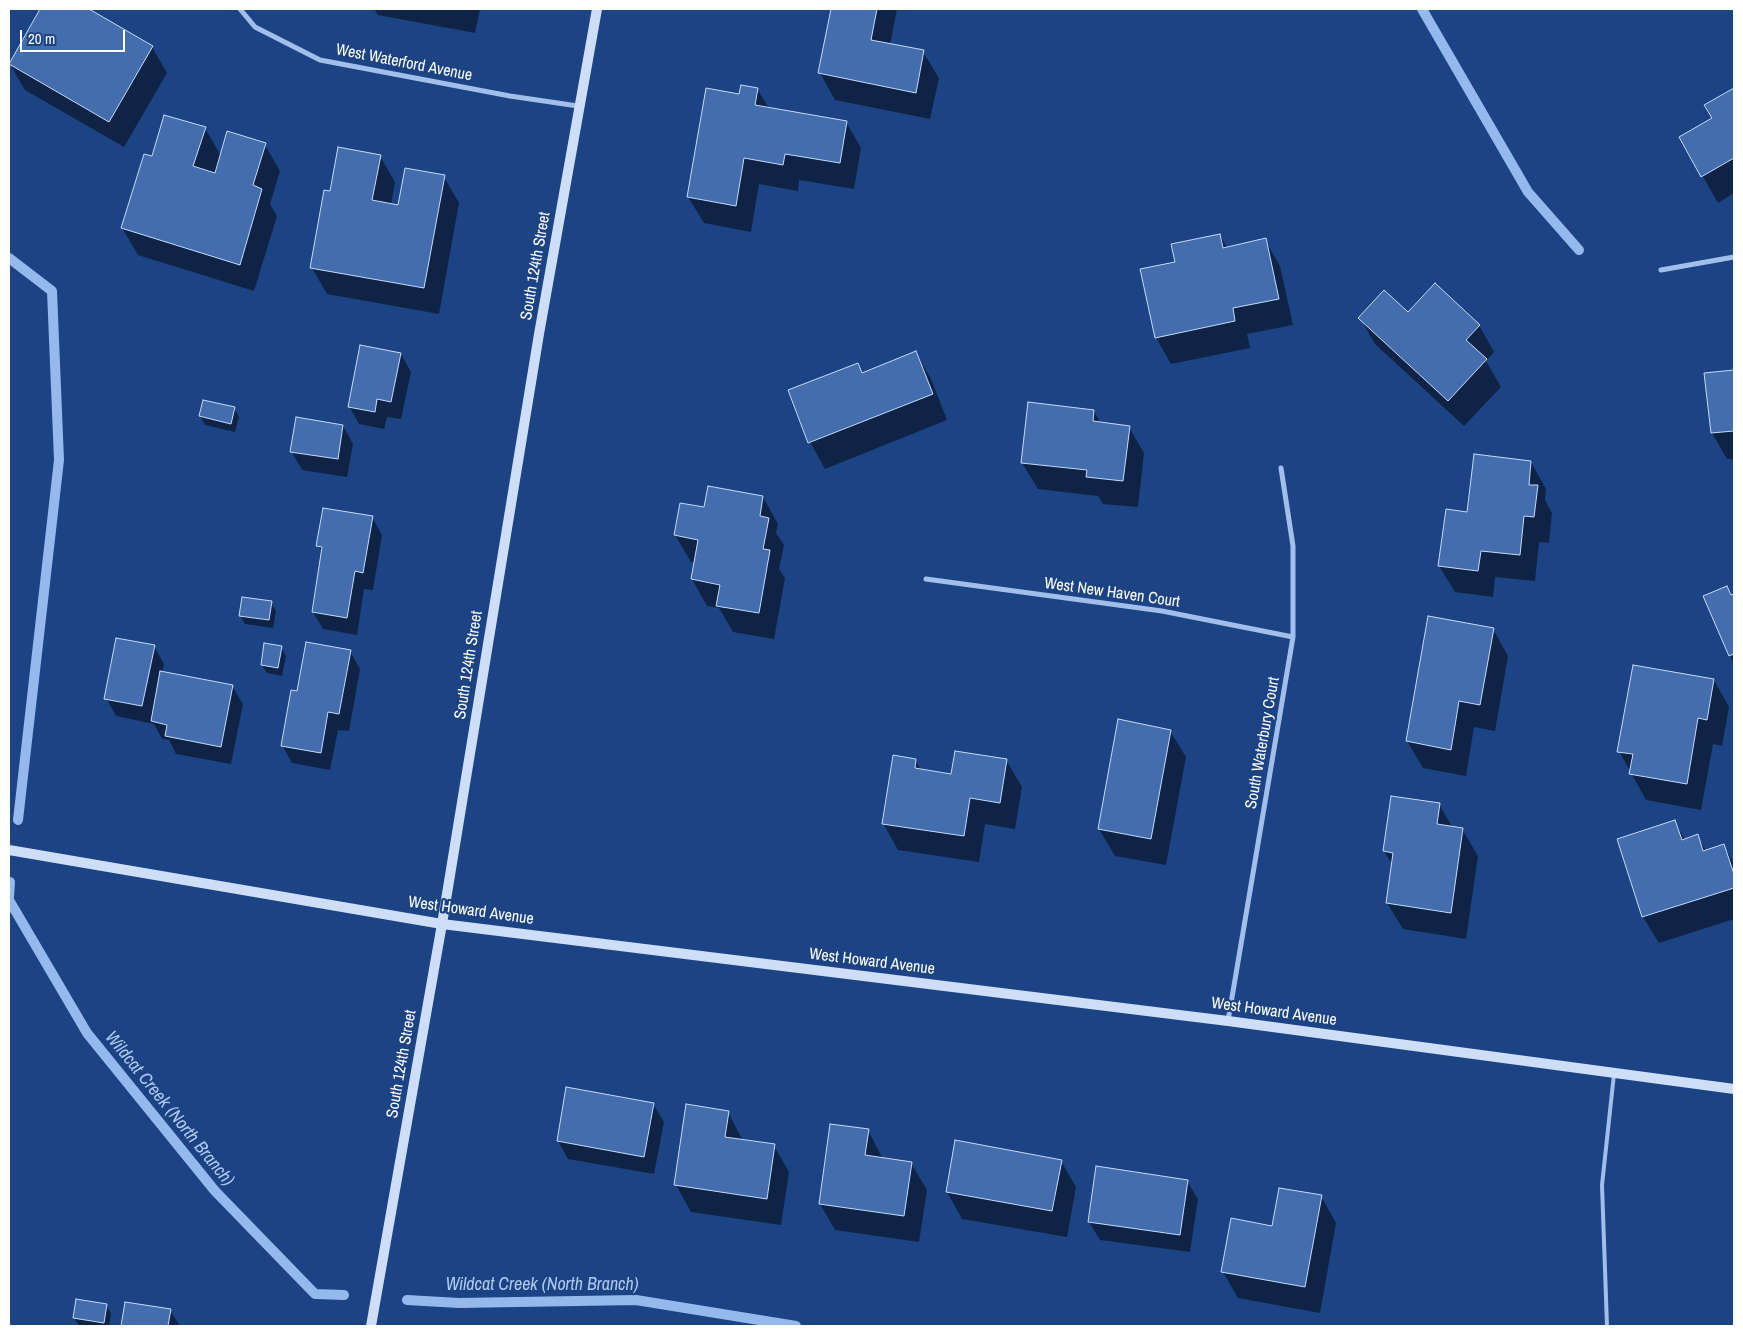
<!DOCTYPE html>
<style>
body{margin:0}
#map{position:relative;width:1743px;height:1335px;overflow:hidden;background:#1c4384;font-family:"Archivo Narrow",sans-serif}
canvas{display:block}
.frame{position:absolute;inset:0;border:10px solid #fff;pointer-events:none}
.scale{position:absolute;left:20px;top:30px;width:105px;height:22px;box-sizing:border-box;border:2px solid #fff;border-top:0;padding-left:6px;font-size:15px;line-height:18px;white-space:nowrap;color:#fff;-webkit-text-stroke:4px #1c4384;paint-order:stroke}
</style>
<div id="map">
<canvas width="1743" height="1335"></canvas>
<div class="frame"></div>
<div class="scale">20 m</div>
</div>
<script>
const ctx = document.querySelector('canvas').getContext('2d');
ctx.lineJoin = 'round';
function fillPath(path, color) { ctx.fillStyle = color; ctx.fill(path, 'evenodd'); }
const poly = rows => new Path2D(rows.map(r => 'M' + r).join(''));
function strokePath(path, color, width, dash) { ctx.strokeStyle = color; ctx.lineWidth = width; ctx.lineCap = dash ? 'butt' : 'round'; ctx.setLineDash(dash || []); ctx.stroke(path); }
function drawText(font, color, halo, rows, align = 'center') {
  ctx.font = font + ' "Archivo Narrow",sans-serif'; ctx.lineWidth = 4.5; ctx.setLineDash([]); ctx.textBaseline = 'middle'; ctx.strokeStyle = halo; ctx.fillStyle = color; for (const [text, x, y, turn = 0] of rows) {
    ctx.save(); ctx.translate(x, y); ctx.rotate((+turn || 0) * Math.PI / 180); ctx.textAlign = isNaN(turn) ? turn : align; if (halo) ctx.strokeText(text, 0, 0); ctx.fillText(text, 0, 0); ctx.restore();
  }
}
const shadow = poly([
 [41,9,86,9,152,47,167,73,124,147,25,90,10,64],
 [374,9,480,9,475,33,378,15],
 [833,9,897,9,890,45,923,52,939,78,930,119,835,100,820,73],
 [757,89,769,108,846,122,861,148,854,189,799,180,798,191,759,184,751,232,704,223,688,197,740,95],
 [1734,89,1734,193,1718,203,1681,138,1714,119,1706,105],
 [205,128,221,156,265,145,280,171,270,204,277,216,254,291,138,255,122,228,153,158],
 [380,156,395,182,391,205,399,206,444,177,459,203,439,314,327,294,312,268],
 [1220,235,1227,248,1265,240,1280,266,1293,325,1247,334,1250,348,1171,364,1156,338,1142,270,1176,263],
 [1408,314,1479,325,1494,352,1486,361,1501,387,1464,426,1375,344,1360,318],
 [916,353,931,379,947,420,825,469,810,442,858,364,863,374],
 [401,354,411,372,401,419,387,417,384,429,359,424,349,406],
 [1734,371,1734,459,1727,459,1712,433,1706,374],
 [234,408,239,417,235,432,205,425,200,416],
 [1094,411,1101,424,1129,427,1144,453,1138,507,1103,504,1098,496,1038,489,1022,463],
 [343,426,353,444,347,477,302,470,292,452],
 [1531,462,1546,489,1545,500,1552,513,1549,543,1539,542,1535,581,1495,577,1493,597,1455,592,1439,566],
 [763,497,778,524,776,533,784,545,779,569,785,578,774,639,733,632,719,608,707,606,692,579,695,562,691,562,675,535,705,509],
 [372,517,382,535,373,590,364,589,357,635,323,629,313,612,323,554,318,545],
 [1734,596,1734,663,1730,656,1732,597],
 [271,603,276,611,273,628,245,624,240,615],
 [1493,629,1508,656,1495,731,1474,727,1466,776,1423,768,1407,741],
 [154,646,164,664,162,672,232,686,243,704,231,764,176,754,169,740,162,739,154,724,116,716,106,698],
 [281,647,286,656,282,676,267,673,262,665],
 [350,651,360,669,349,731,338,730,330,770,292,763,282,745,298,693],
 [1714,680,1729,707,1722,746,1713,744,1701,810,1646,800,1619,751],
 [1170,731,1186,757,1166,865,1115,856,1099,829],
 [915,760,921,770,952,775,1006,760,1022,787,1015,829,985,824,979,862,898,850,883,823],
 [1439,804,1453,828,1462,829,1478,856,1466,939,1403,929,1387,903,1393,866,1384,851],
 [1675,822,1685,840,1697,836,1706,851,1724,846,1734,864,1734,919,1659,943,1643,917,1619,840],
 [653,1104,664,1122,654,1174,568,1159,558,1141],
 [728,1112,743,1141,774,1146,789,1172,781,1225,691,1212,676,1185],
 [868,1130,883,1159,911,1163,927,1190,919,1242,835,1230,820,1204],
 [1061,1161,1076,1187,1067,1237,962,1219,947,1192],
 [1187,1181,1198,1199,1190,1252,1100,1240,1089,1222],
 [1321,1196,1336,1223,1320,1313,1238,1298,1223,1272,1273,1227],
 [126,1303,170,1310,180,1326,123,1326],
 [106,1305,111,1313,109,1326,79,1326,74,1318]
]);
const stream = poly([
 [1422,9,1528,192,1579,250],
 [9,258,52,291,59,460,18,820],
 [9,897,10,882],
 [9,900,87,1033,215,1191,315,1294,344,1295],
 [407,1300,459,1303,636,1300,796,1326]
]);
const building = poly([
 [40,9,89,9,153,46,109,122,9,64,40,9],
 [831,9,877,9,871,40,924,50,916,93,818,73,831,9],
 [741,85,758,88,755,105,847,121,840,163,785,154,783,165,744,158,736,206,687,197,706,88,739,94,741,85],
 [1734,88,1734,158,1701,177,1679,137,1712,118,1704,105,1734,88],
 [164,115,206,127,193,166,215,173,227,131,266,143,253,185,262,189,240,265,121,228,144,154,152,156,164,115],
 [338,147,381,155,372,200,398,205,405,168,445,175,424,288,310,268,324,190,330,191,338,147],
 [1220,234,1223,248,1266,238,1279,299,1233,308,1235,321,1155,338,1140,269,1175,262,1171,244,1220,234],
 [1435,283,1480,325,1466,340,1487,359,1448,401,1358,318,1384,290,1408,312,1435,283],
 [360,345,401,353,391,402,377,399,375,412,348,407,360,345],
 [916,351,933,394,808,443,788,390,858,363,862,373,916,351],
 [1734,370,1734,431,1711,433,1704,373,1734,370],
 [203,400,235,407,231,424,199,416,203,400],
 [1028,402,1094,410,1093,421,1130,426,1123,481,1086,477,1087,470,1021,463,1028,402],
 [296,417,343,425,338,459,290,452,296,417],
 [1474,454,1531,461,1529,485,1538,485,1534,517,1524,516,1520,555,1481,551,1478,571,1438,566,1446,509,1467,512,1474,454],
 [708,486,763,496,760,516,769,518,763,549,770,550,759,613,716,606,720,585,691,579,698,540,674,535,680,503,704,507,708,486],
 [323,508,373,516,363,573,355,571,347,618,312,612,322,547,316,546,323,508],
 [1727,586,1731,595,1734,594,1734,654,1729,656,1703,596,1727,586],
 [242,597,272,601,269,620,239,616,242,597],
 [1428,616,1494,628,1480,705,1459,701,1451,750,1406,741,1428,616],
 [116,638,155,645,142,706,104,699,116,638],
 [306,642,351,650,339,714,328,712,321,753,281,746,291,690,297,691,306,642],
 [264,643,282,646,278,668,261,665,264,643],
 [1633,665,1714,679,1707,720,1698,718,1687,784,1629,774,1633,754,1617,752,1633,665],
 [160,671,233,685,221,747,165,736,167,725,151,721,160,671],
 [1118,719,1171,730,1151,839,1098,829,1118,719],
 [955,751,1007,759,1000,803,970,798,964,836,882,824,893,755,916,759,915,768,951,774,955,751],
 [1391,796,1440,803,1437,824,1463,828,1451,913,1386,903,1393,853,1383,851,1391,796],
 [1675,820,1682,840,1698,834,1703,851,1724,844,1734,874,1734,888,1642,917,1617,839,1675,820],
 [566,1087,654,1103,644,1157,557,1141,566,1087],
 [686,1104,729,1111,725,1137,775,1144,767,1199,674,1185,686,1104],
 [830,1124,869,1129,865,1155,912,1162,904,1216,819,1204,830,1124],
 [955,1140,1062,1160,1052,1211,946,1192,955,1140],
 [1096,1166,1188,1180,1180,1235,1088,1222,1096,1166],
 [1279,1188,1322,1195,1305,1287,1221,1272,1231,1218,1272,1226,1279,1188],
 [76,1299,107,1304,104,1323,73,1318,76,1299],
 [125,1302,171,1309,168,1326,121,1326,125,1302]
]);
const lane = poly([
 [1607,1326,1602,1185,1614,1074]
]);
const street = poly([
 [240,9,255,27,320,60,510,96,578,106],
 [1661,270,1734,257],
 [926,579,1162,611,1293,637],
 [1228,1021,1293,637,1293,546,1281,468]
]);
const secondary = poly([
 [9,850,442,924,1228,1021,1734,1089],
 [371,1326,442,924,539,334,597,9]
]);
const streetNames = [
 ["West Waterford Avenue",404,63,11],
 ["South 124th Street",536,266,-80],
 ["West New Haven Court",1112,593,8],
 ["South 124th Street",469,665,-81],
 ["South Waterbury Court",1263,743,-80],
 ["West Howard Avenue",471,911,8],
 ["West Howard Avenue",872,962,7],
 ["West Howard Avenue",1274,1012,8],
 ["South 124th Street",402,1064,-80]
];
const waterNames = [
 ["Wildcat Creek (North Branch)",169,1109,51],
 ["Wildcat Creek (North Branch)",542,1285]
];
fillPath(shadow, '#0007');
strokePath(stream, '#95b9ed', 10);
fillPath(building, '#446dad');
strokePath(building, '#c7daf8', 1);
strokePath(lane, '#a2bfeb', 4);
strokePath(street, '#a2bfeb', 5);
strokePath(secondary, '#cedef8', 10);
drawText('16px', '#fff', '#1c4384', streetNames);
drawText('italic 18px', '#aec9f2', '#1c4384', waterNames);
</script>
